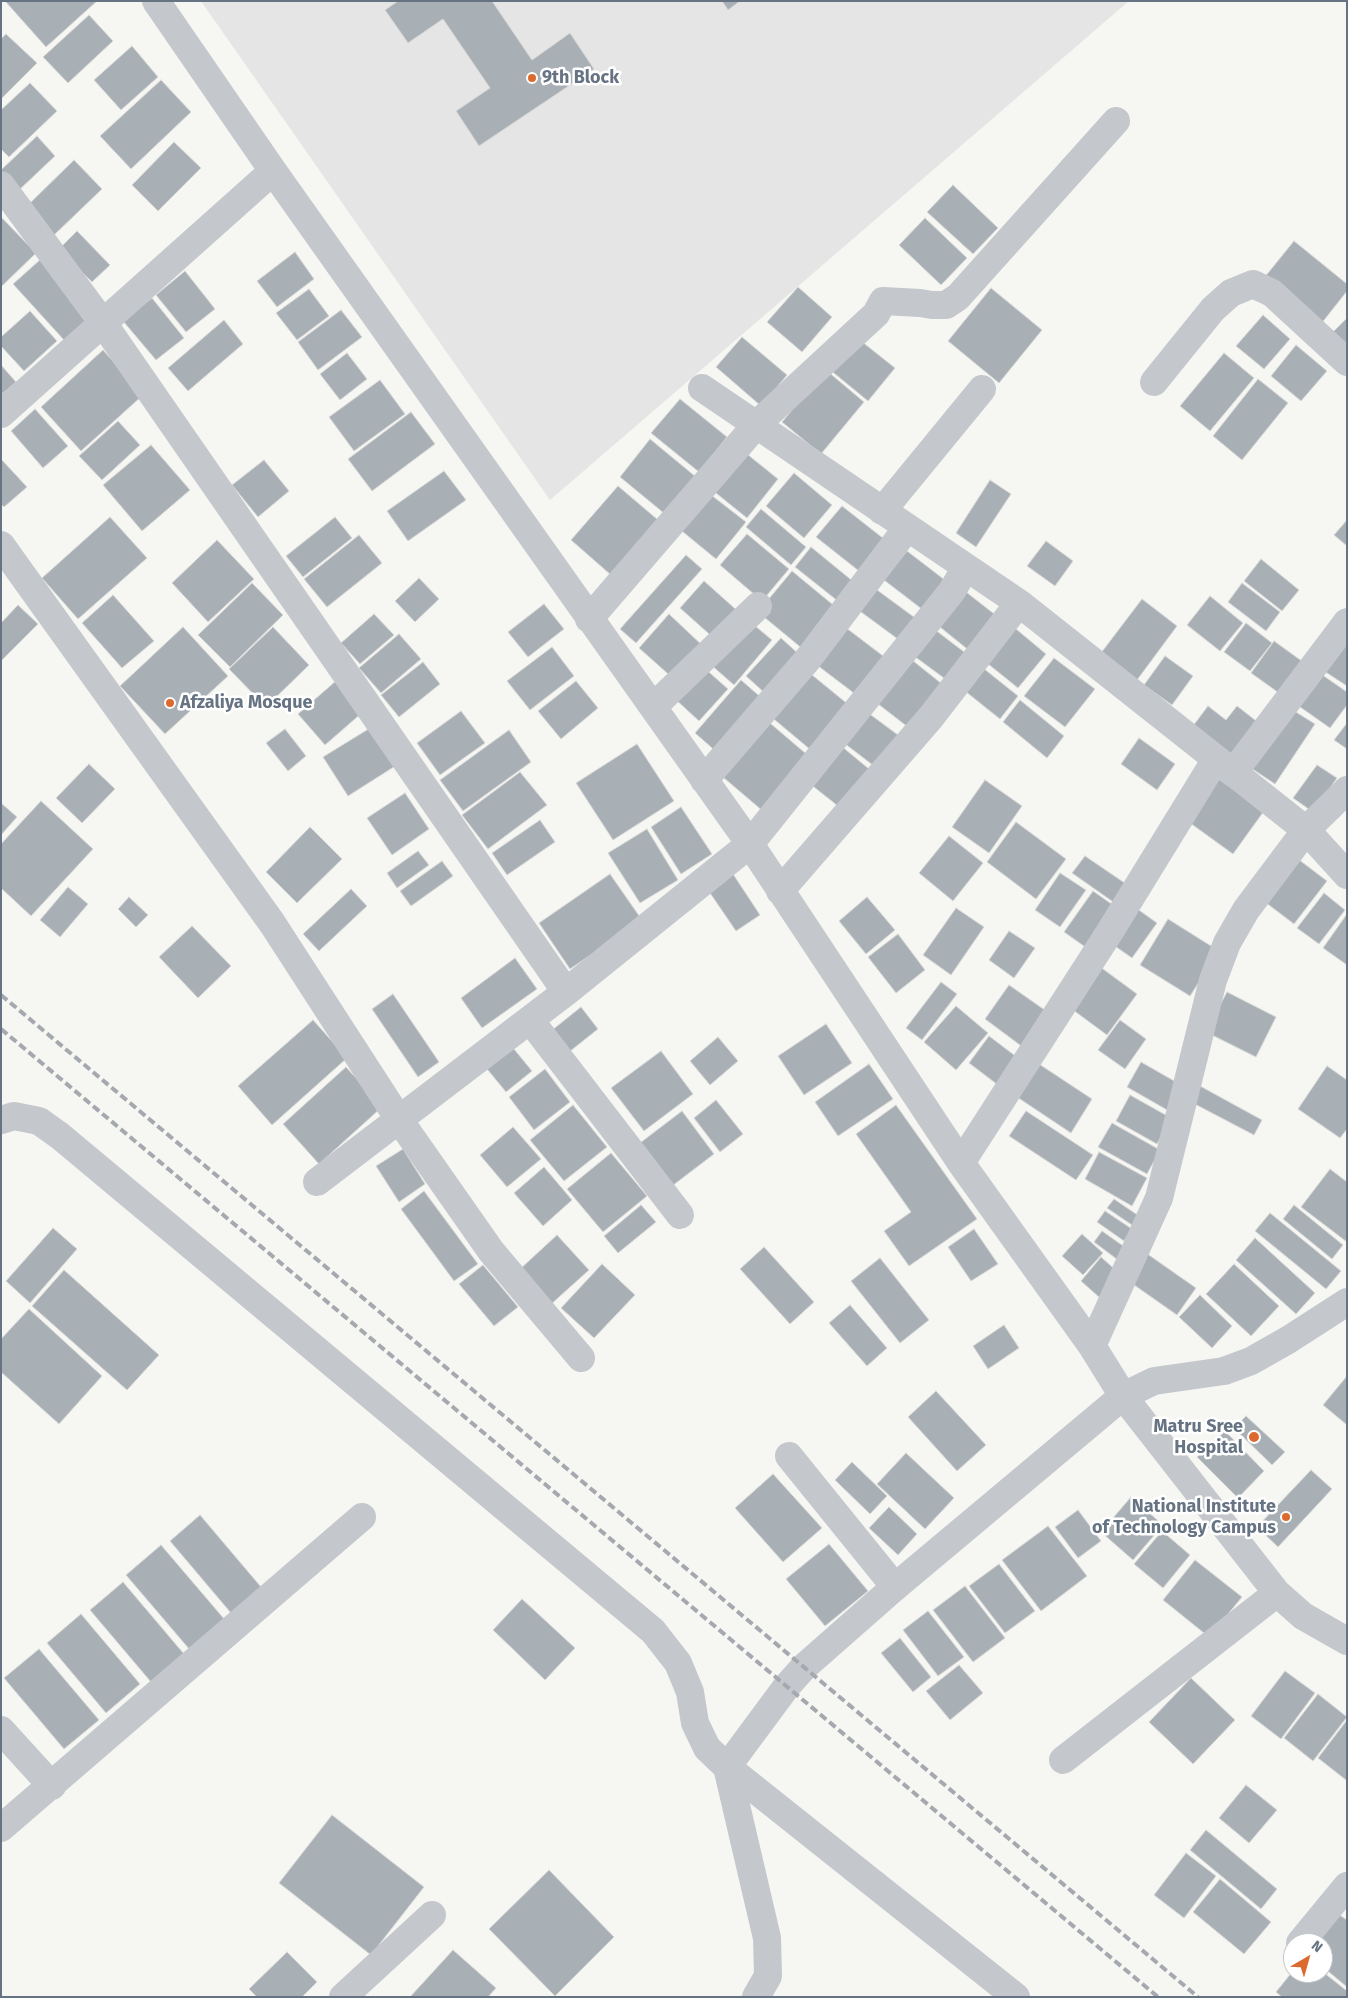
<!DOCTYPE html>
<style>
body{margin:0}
#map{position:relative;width:1348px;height:1998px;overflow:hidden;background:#f6f6f3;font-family:"Fira Sans",sans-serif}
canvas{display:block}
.frame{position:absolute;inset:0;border:2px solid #667383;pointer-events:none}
.north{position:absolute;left:1283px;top:1933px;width:50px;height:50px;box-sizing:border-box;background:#fff;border:1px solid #c2c7cd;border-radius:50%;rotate:38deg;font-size:14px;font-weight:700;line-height:20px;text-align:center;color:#667383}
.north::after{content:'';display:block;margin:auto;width:18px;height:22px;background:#dc6a2e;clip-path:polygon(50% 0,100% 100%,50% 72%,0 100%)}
</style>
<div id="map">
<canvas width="1348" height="1998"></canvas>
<div class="frame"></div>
<div class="north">N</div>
</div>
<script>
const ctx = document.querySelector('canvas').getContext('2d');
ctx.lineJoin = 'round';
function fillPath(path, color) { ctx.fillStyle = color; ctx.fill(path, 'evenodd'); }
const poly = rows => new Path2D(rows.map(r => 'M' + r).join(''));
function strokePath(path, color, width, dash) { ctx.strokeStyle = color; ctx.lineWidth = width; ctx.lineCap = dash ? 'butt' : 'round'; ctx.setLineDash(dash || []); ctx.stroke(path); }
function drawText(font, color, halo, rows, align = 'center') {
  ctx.font = font + ' "Fira Sans",sans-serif'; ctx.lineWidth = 5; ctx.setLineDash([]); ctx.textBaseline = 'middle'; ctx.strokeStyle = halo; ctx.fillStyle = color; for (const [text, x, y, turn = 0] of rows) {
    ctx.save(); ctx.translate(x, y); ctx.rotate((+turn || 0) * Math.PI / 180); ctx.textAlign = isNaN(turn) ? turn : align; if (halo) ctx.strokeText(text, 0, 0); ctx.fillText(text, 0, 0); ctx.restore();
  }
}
const built = poly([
 [201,1,1129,1,550,500]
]);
const building = poly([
 [5,1,97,1,46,47,5,1],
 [398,1,492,1,532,60,570,33,594,69,479,146,456,111,490,88,443,19,408,43,385,10,398,1],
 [722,1,740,1,728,10,722,1],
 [89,15,113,41,68,83,43,57,89,15],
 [6,34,37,63,1,99,1,39,6,34],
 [132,46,158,77,121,110,94,80,132,46],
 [161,80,191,112,131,169,100,136,161,80],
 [30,83,57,111,9,157,1,149,1,110,30,83],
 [37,136,55,156,18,191,1,175,1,170,37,136],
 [174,142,201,168,158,211,132,185,174,142],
 [74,160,102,189,53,236,25,208,74,160],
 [953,185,998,228,973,254,927,212,953,185],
 [1,217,36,253,1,287,1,217],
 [925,218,967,258,941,285,899,245,925,218],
 [77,231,110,265,92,282,59,249,77,231],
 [1294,241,1347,284,1347,291,1321,324,1264,278,1294,241],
 [295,252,314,279,277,307,257,281,295,252],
 [41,259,92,315,64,340,13,284,41,259],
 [185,271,215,309,186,332,156,295,185,271],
 [798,287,832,317,802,352,767,322,798,287],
 [991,288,1042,330,999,383,948,341,991,288],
 [309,289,329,316,297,340,276,313,309,289],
 [152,298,184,338,156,360,123,321,152,298],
 [341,310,362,337,318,370,298,342,341,310],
 [30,311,57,341,24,371,1,346,1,337,30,311],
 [1263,315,1290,339,1264,369,1236,346,1263,315],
 [1347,318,1347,346,1332,333,1347,318],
 [224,320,243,344,188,391,168,368,224,320],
 [742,337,787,375,761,406,716,367,742,337],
 [856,337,895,368,868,401,829,369,856,337],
 [1296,345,1327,371,1301,401,1271,376,1296,345],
 [103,350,143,395,81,451,41,407,103,350],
 [347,353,367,379,340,400,320,374,347,353],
 [1224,353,1254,378,1210,431,1180,406,1224,353],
 [1,365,16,382,1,395,1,365],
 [826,370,864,402,821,454,782,422,826,370],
 [1258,379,1288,403,1242,460,1213,436,1258,379],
 [380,380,405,414,354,451,329,417,380,380],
 [680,399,727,437,699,472,651,433,680,399],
 [35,409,68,446,43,468,11,431,35,409],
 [411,412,435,444,372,491,348,459,411,412],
 [118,421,140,445,102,480,79,456,118,421],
 [650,439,696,477,665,514,620,477,650,439],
 [151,445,190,490,142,531,103,485,151,445],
 [742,450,778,479,747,518,711,489,742,450],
 [1,459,27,487,4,507,1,504,1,459],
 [264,460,289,491,258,517,232,485,264,460],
 [444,471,466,500,408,541,387,511,444,471],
 [794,473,832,505,804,538,766,506,794,473],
 [990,480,1011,494,976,547,956,533,990,480],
 [618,486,658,520,611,575,571,540,618,486],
 [706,491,746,522,716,559,677,527,706,491],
 [842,506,884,539,859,571,816,537,842,506],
 [761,509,806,547,791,565,746,527,761,509],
 [110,517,147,558,78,619,42,578,110,517],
 [335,517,352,538,303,577,286,556,335,517],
 [1347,520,1347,546,1334,535,1347,520],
 [747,534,789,569,762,601,720,565,747,534],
 [359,535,382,563,327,607,304,579,359,535],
 [217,540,254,579,208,622,172,583,217,540],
 [1046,541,1073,561,1055,586,1027,566,1046,541],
 [811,547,855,583,839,602,795,567,811,547],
 [907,551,950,584,927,613,884,580,907,551],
 [686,555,702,569,636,643,620,629,686,555],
 [1261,559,1299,590,1282,611,1244,581,1261,559],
 [792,571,838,609,804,650,758,612,792,571],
 [419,578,439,599,415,622,395,601,419,578],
 [704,581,741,614,717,641,680,608,704,581],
 [252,583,283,615,230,667,198,635,252,583],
 [1242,583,1280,612,1266,631,1228,602,1242,583],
 [873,587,922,623,906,645,857,609,873,587],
 [961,588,998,617,971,652,935,623,961,588],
 [113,595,154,641,122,668,82,623,113,595],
 [1210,596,1243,623,1220,651,1187,625,1210,596],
 [1142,599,1177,626,1137,680,1101,653,1142,599],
 [544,604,564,629,528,657,508,632,544,604],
 [18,605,38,624,1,661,1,623,18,605],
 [374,614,394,635,360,664,341,643,374,614],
 [669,614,705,648,676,681,639,648,669,614],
 [748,620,772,640,734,685,710,664,748,620],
 [1246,623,1272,643,1250,671,1224,652,1246,623],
 [841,624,891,662,863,700,813,662,841,624],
 [1010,624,1046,654,1018,688,982,659,1010,624],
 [930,626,972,658,952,684,910,653,930,626],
 [183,627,228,676,165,734,120,686,183,627],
 [273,627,309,665,266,707,229,669,273,627],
 [1347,630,1347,686,1321,669,1347,630],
 [399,634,421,659,381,693,359,668,399,634],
 [781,638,802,657,767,695,746,676,781,638],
 [1274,641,1310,667,1286,698,1251,673,1274,641],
 [552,647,574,676,530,710,507,681,552,647],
 [907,656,947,688,913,731,873,700,907,656],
 [1165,656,1193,676,1172,705,1144,685,1165,656],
 [1054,658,1095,689,1065,727,1024,696,1054,658],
 [423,662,440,684,399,717,381,695,423,662],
 [978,664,1018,696,1000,719,960,687,978,664],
 [702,666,728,689,699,721,673,697,702,666],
 [806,670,855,710,818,756,769,715,806,670],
 [1315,670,1347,692,1347,705,1330,728,1293,702,1315,670],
 [337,680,364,711,325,745,298,714,337,680],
 [741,680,765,701,719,754,695,733,741,680],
 [576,681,598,708,561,739,538,711,576,681],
 [1020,700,1064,736,1047,758,1003,722,1020,700],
 [1208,706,1226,720,1237,706,1264,727,1238,761,1193,726,1208,706],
 [1291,709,1315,724,1275,784,1251,768,1291,709],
 [461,711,485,743,440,775,417,743,461,711],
 [867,712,898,735,874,766,844,743,867,712],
 [764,718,811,758,764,812,717,772,764,718],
 [1347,723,1347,749,1334,740,1347,723],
 [375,725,400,763,348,796,323,757,375,725],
 [285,729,306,756,288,771,266,743,285,729],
 [509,730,531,762,463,811,440,780,509,730],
 [1139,738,1175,764,1157,790,1121,764,1139,738],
 [637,744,674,801,613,840,576,783,637,744],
 [840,745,869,769,838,806,809,783,840,745],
 [89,764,115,789,82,823,56,798,89,764],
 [1317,765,1337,778,1313,812,1293,798,1317,765],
 [520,772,547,805,488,849,462,815,520,772],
 [1216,777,1264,811,1233,854,1186,820,1216,777],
 [985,780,1022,806,989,853,952,827,985,780],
 [405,793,429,829,392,855,367,818,405,793],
 [41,801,93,849,31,916,1,888,1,844,41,801],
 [1,803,17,817,1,835,1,803],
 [681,807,712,854,681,874,651,827,681,807],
 [540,820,555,842,507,875,492,853,540,820],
 [1016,822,1066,859,1036,899,987,862,1016,822],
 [310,827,342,859,297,903,266,872,310,827],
 [647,829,678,880,640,903,608,853,647,829],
 [949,836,983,863,953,901,919,873,949,836],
 [418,851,429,865,397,888,387,873,418,851],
 [1085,856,1132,888,1119,906,1072,873,1085,856],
 [1298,859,1327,881,1294,924,1265,902,1298,859],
 [442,861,453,876,411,906,400,891,442,861],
 [1060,873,1086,890,1060,927,1035,910,1060,873],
 [610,874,642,920,570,969,539,923,610,874],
 [733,874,760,915,736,931,708,890,733,874],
 [68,887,88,904,60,937,40,920,68,887],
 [351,889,367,906,319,951,303,934,351,889],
 [1093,891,1120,910,1091,951,1064,932,1093,891],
 [1324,893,1345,910,1319,944,1297,928,1324,893],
 [129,897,148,915,136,927,118,909,129,897],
 [867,897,895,930,866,954,839,921,867,897],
 [956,908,984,927,951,975,923,955,956,908],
 [1136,908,1157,923,1132,958,1112,944,1136,908],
 [1347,914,1347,965,1323,948,1347,914],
 [1168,919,1219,951,1190,996,1140,965,1168,919],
 [192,926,231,966,198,998,159,957,192,926],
 [1009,931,1035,948,1014,978,989,960,1009,931],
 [898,934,925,970,896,993,868,957,898,934],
 [515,958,537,989,482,1028,461,998,515,958],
 [1099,966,1137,994,1107,1035,1069,1007,1099,966],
 [941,982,957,994,922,1040,906,1028,941,982],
 [1009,985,1049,1013,1024,1048,985,1019,1009,985],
 [1227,992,1276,1017,1256,1057,1206,1032,1227,992],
 [393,994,439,1062,418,1077,372,1009,393,994],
 [956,1006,988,1033,956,1070,924,1042,956,1006],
 [581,1007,598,1029,569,1052,551,1031,581,1007],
 [313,1020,347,1058,272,1125,238,1086,313,1020],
 [1120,1020,1146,1039,1125,1069,1098,1050,1120,1020],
 [826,1024,852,1063,804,1095,778,1056,826,1024],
 [989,1036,1018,1058,998,1085,969,1063,989,1036],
 [718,1037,738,1061,710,1085,690,1061,718,1037],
 [509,1043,532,1071,506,1092,483,1064,509,1043],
 [661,1051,693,1094,644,1131,611,1088,661,1051],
 [1141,1062,1183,1086,1169,1111,1127,1087,1141,1062],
 [869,1064,893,1099,838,1136,815,1102,869,1064],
 [1039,1064,1092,1099,1071,1133,1017,1097,1039,1064],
 [1327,1066,1347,1080,1347,1129,1340,1138,1298,1109,1327,1066],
 [346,1067,382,1107,319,1164,283,1124,346,1067],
 [545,1069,570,1102,534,1130,509,1097,545,1069],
 [1200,1086,1262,1120,1254,1135,1191,1102,1200,1086],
 [1130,1095,1171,1118,1157,1144,1116,1121,1130,1095],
 [716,1100,743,1134,720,1152,694,1118,716,1100],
 [573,1105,607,1147,564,1181,530,1140,573,1105],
 [896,1105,977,1219,909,1266,884,1231,911,1212,856,1134,896,1105],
 [682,1111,714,1154,672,1186,640,1143,682,1111],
 [1026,1111,1093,1155,1076,1180,1009,1136,1026,1111],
 [1112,1123,1160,1150,1147,1174,1098,1147,1112,1123],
 [513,1127,541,1159,507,1187,480,1155,513,1127],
 [403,1149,425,1184,399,1202,376,1166,403,1149],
 [1099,1152,1147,1178,1132,1206,1085,1179,1099,1152],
 [611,1153,647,1196,603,1232,567,1189,611,1153],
 [544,1167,572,1200,543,1226,514,1193,544,1167],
 [1330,1169,1347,1182,1347,1242,1301,1207,1330,1169],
 [424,1191,478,1264,454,1281,401,1209,424,1191],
 [1114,1199,1139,1216,1132,1225,1107,1208,1114,1199],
 [641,1205,656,1222,618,1253,604,1236,641,1205],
 [1294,1205,1343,1245,1332,1259,1283,1219,1294,1205],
 [1105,1211,1132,1229,1124,1241,1097,1222,1105,1211],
 [1270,1213,1341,1271,1326,1289,1255,1231,1270,1213],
 [53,1228,77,1249,30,1303,6,1281,53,1228],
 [974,1229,998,1264,971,1281,948,1247,974,1229],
 [1102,1231,1126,1248,1118,1260,1094,1242,1102,1231],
 [1082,1234,1103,1253,1083,1275,1062,1256,1082,1234],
 [557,1235,589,1270,549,1306,518,1271,557,1235],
 [1255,1238,1315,1293,1296,1314,1236,1260,1255,1238],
 [764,1247,814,1302,790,1324,740,1269,764,1247],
 [1146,1253,1196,1288,1177,1315,1127,1280,1146,1253],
 [1101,1257,1120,1274,1100,1298,1081,1281,1101,1257],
 [880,1258,929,1320,900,1343,851,1281,880,1258],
 [602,1264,635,1295,594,1338,561,1308,602,1264],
 [1234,1264,1279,1306,1251,1336,1206,1294,1234,1264],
 [483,1265,518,1307,494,1326,459,1284,483,1265],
 [64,1270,159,1355,127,1390,32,1306,64,1270],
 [1200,1295,1232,1326,1212,1348,1179,1317,1200,1295],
 [850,1305,887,1348,867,1366,829,1323,850,1305],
 [29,1309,102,1376,59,1424,1,1372,1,1339,29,1309],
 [1004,1325,1019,1348,988,1369,973,1346,1004,1325],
 [1347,1376,1347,1425,1323,1405,1347,1376],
 [936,1391,986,1445,957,1471,908,1417,936,1391],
 [1246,1416,1285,1452,1272,1465,1234,1428,1246,1416],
 [1225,1431,1264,1471,1238,1498,1197,1457,1225,1431],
 [906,1453,954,1498,925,1529,877,1484,906,1453],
 [852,1462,887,1496,870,1514,835,1480,852,1462],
 [1311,1470,1332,1489,1278,1547,1257,1527,1311,1470],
 [773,1474,822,1528,783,1562,735,1508,773,1474],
 [1131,1497,1163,1525,1133,1560,1101,1532,1131,1497],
 [889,1507,917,1534,898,1555,869,1528,889,1507],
 [1078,1510,1101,1541,1078,1558,1055,1527,1078,1510],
 [200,1515,261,1587,231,1613,170,1541,200,1515],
 [1048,1526,1087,1576,1041,1611,1002,1560,1048,1526],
 [1162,1531,1190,1555,1163,1588,1134,1564,1162,1531],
 [829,1544,868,1591,825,1626,786,1579,829,1544],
 [161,1545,225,1620,190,1650,126,1575,161,1545],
 [1195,1560,1242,1597,1209,1637,1163,1600,1195,1560],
 [999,1564,1035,1611,1005,1633,969,1586,999,1564],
 [123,1582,184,1654,151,1682,90,1610,123,1582],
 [965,1586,1005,1638,973,1662,933,1610,965,1586],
 [522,1599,575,1648,545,1680,493,1630,522,1599],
 [928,1611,964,1657,938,1676,903,1630,928,1611],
 [81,1614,140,1684,106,1713,47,1643,81,1614],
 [900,1638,931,1677,913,1692,881,1653,900,1638],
 [39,1649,99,1720,64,1749,4,1678,39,1649],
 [959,1665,983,1693,950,1720,926,1691,959,1665],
 [1285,1671,1315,1693,1281,1739,1251,1716,1285,1671],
 [1191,1678,1235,1720,1193,1764,1149,1722,1191,1678],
 [1318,1694,1347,1717,1313,1761,1284,1738,1318,1694],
 [1347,1720,1347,1779,1346,1780,1318,1758,1347,1720],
 [1246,1785,1277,1810,1249,1843,1219,1818,1246,1785],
 [332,1815,424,1887,371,1955,279,1883,332,1815],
 [1206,1830,1277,1889,1261,1909,1190,1850,1206,1830],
 [1186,1853,1216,1876,1184,1918,1154,1895,1186,1853],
 [549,1870,614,1937,555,1996,489,1929,549,1870],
 [1220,1879,1271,1922,1244,1954,1193,1912,1220,1879],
 [1338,1914,1347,1920,1347,1987,1323,1967,1323,1943,1314,1943,1338,1914],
 [453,1950,496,1988,488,1997,410,1997,453,1950],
 [287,1952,317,1982,302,1997,257,1997,249,1989,287,1952],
 [1293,1971,1293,1973,1323,1972,1347,1991,1347,1997,1282,1997,1276,1992,1293,1971]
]);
const minor = poly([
 [156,1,273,171,750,844,961,1163,1092,1346,1123,1396,1277,1593,1303,1616,1347,1641],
 [1,185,103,323,566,992],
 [1154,382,1213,309,1231,293,1253,284,1272,293,1347,362],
 [702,388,1019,603,1306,830,1347,790],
 [1,414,273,171],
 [882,511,982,389],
 [1,545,272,923,400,1121,491,1251,581,1358],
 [589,619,757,424,876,314,883,301,920,303,932,305,946,305,958,297,1116,121],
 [653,707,758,606],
 [1233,773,1347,622],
 [704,780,808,659,907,528],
 [780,891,931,717,1019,603],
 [530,1020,680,1215],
 [1,1120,14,1116,39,1121,60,1136,653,1631,678,1663,690,1692,695,1723,707,1748,727,1767,1016,1997],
 [961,1163,1109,933,1216,759],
 [317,1182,566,992,750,844,952,591,966,567],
 [1092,1346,1159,1198,1213,980,1227,943,1246,910,1306,830,1347,875],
 [789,1456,895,1587],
 [1,1730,52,1786],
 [1063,1760,1277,1593],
 [1,1828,362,1517],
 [1300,1943,1347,1886],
 [343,1997,432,1915]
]);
const tertiary = poly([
 [756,1997,768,1976,767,1938,727,1767,787,1686,804,1667,895,1587,1123,1396,1154,1381,1224,1371,1251,1361,1288,1340,1347,1302]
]);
const rail = poly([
 [1,995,1198,1997],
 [1,1029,1158,1997]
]);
const markers = [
 [532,78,5,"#dc6a2e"],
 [170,703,5,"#dc6a2e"],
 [1254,1437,6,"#dc6a2e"],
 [1286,1517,5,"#dc6a2e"]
];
const poiNames = [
 ["9th Block",542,78],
 ["Afzaliya Mosque",180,703],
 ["Matru Sree",1243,1427,"right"],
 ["Hospital",1243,1448,"right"],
 ["National Institute",1276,1507,"right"],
 ["of Technology Campus",1276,1528,"right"]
];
fillPath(built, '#e4e5e4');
fillPath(building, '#a8afb5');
strokePath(building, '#d7d8d6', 1);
strokePath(minor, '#c4c7cb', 28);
strokePath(tertiary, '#c4c7cb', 28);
strokePath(rail, '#a5a9af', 4, [8, 4]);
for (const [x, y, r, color] of markers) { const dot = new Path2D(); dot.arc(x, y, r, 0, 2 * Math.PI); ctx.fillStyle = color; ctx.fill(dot); strokePath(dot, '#fff', 2); }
drawText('bold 18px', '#667383', '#fff', poiNames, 'left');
</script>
